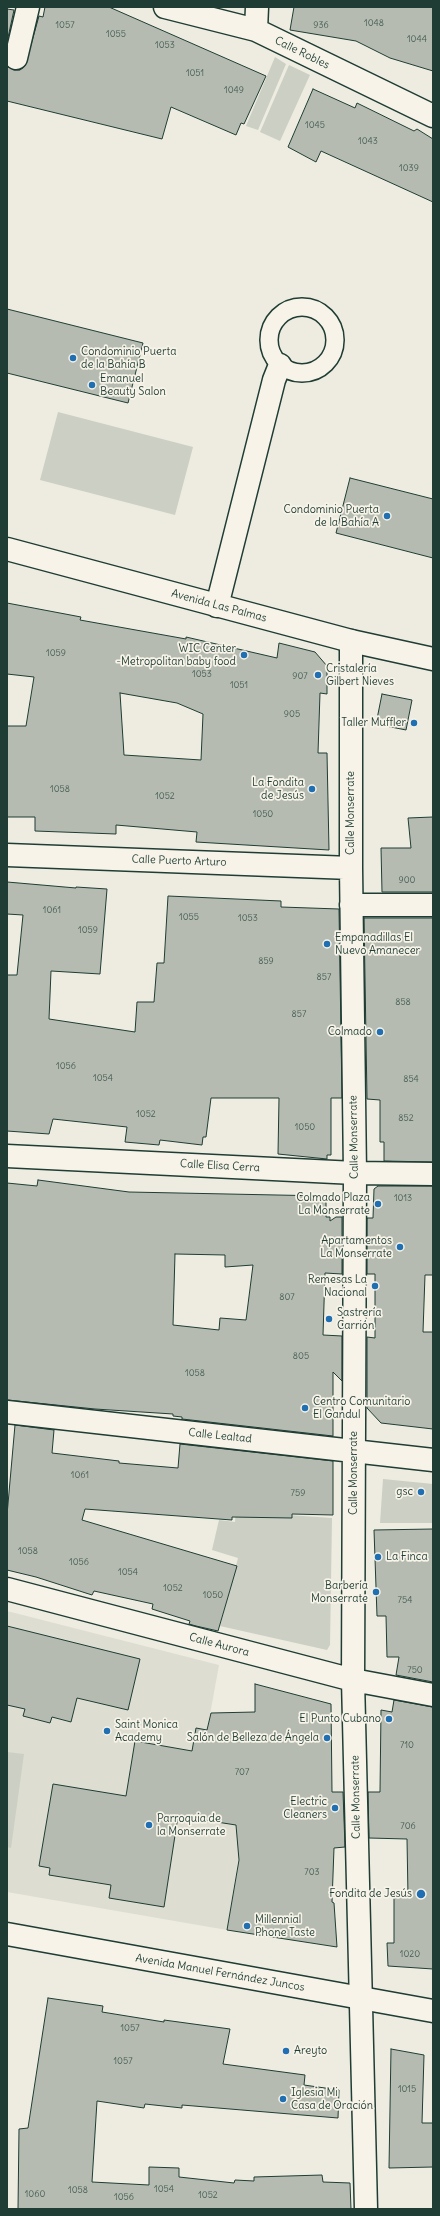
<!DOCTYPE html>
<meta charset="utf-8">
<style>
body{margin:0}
#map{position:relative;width:440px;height:2216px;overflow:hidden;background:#eeece1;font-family:Delius,sans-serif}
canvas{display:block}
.frame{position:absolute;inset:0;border:8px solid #1f3d34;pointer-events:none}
</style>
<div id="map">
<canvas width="440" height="2216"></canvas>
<div class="frame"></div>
</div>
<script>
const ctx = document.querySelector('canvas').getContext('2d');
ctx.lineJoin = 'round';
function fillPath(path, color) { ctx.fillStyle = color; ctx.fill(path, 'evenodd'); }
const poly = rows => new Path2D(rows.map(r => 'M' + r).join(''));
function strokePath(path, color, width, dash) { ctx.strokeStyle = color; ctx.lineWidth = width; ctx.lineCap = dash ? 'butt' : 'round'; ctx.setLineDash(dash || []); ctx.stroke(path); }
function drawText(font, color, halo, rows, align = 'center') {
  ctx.font = font + ' Delius,sans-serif'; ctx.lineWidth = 3.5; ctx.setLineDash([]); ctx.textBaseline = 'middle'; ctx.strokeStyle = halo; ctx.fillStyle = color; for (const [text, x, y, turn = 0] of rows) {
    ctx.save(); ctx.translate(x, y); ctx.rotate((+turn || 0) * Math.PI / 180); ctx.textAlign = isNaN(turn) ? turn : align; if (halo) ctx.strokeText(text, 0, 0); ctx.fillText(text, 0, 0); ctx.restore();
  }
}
const built = poly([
 [7,1611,219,1665,195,1797,232,1801,240,1848,227,1930,7,1892]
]);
const green = poly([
 [275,57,286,64,258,130,246,126],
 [289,65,310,75,280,141,260,132],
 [58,412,193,447,175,515,40,480],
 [240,1463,259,1513,332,1518,330,1645,327,1650,220,1626,238,1558,212,1550,219,1520,235,1522],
 [383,1479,433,1484,433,1523,380,1523],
 [7,1752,24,1754,11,1848,7,1847]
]);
const building = poly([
 [45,7,109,7,266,76,244,124,241,123,236,135,171,107,162,139,7,101,7,66,14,70,20,70,25,66,39,16,43,17,45,7],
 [294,7,433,7,433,71,390,58,356,41,290,30,294,7],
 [7,9,14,10,7,42,7,9],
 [313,89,355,108,357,103,414,131,417,129,433,139,433,202,321,151,316,162,288,147,313,89],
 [7,309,143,343,128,403,7,373,7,309],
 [350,478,433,499,433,558,336,533,350,478],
 [7,603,81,617,80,620,186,639,186,637,277,658,279,643,315,652,327,666,327,694,320,693,318,753,327,753,329,850,196,842,197,832,116,825,116,834,35,831,35,817,7,817,7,726,26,726,34,677,7,674,7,603],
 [120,693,177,703,203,714,201,760,124,755,120,693],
 [382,694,412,700,406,730,376,724,382,694],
 [433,817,433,892,382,892,381,848,411,848,408,818,433,817],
 [7,882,76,888,76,887,107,889,100,974,51,971,49,1019,135,1032,137,1002,154,1002,157,963,164,963,168,896,281,901,281,907,339,909,342,1098,331,1098,331,1155,327,1155,327,1159,278,1154,279,1098,211,1098,206,1137,203,1137,202,1145,160,1140,159,1145,125,1142,127,1127,53,1119,49,1134,7,1131,7,975,17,975,23,915,7,914,7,882],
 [364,918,433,918,433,1162,384,1161,384,1142,380,1142,380,1100,367,1099,364,918],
 [38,1180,129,1192,326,1196,326,1217,330,1217,330,1221,336,1217,342,1217,342,1274,325,1273,323,1335,342,1336,342,1381,333,1372,333,1436,182,1419,182,1417,173,1416,173,1414,95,1409,7,1400,7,1183,37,1186,38,1180],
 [175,1254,225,1255,225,1267,253,1265,246,1320,220,1318,219,1330,173,1325,175,1254],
 [378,1186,433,1186,433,1275,425,1275,423,1332,433,1332,433,1429,381,1423,367,1408,367,1337,375,1338,375,1274,367,1274,367,1218,373,1218,374,1189,378,1186],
 [15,1425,54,1430,52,1453,119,1461,119,1463,178,1468,180,1444,333,1461,333,1515,292,1514,292,1518,232,1517,232,1520,85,1509,82,1520,237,1566,218,1631,196,1626,189,1624,190,1621,152,1609,153,1604,94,1591,92,1595,36,1577,7,1570,7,1515,15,1425],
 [433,1529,433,1682,396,1675,399,1657,387,1657,386,1616,377,1616,374,1530,433,1529],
 [7,1626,140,1659,128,1710,77,1698,71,1722,52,1717,50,1723,23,1716,25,1709,7,1705,7,1626],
 [255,1684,331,1704,332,1792,343,1792,345,1847,334,1848,332,1902,334,1903,337,1947,227,1930,239,1860,236,1825,178,1816,164,1907,109,1898,111,1885,49,1875,50,1868,39,1866,53,1784,126,1796,135,1741,192,1751,196,1728,207,1730,211,1713,255,1712,255,1684],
 [394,1700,433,1707,433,1969,388,1966,387,1943,394,1943,394,1897,408,1896,407,1839,369,1838,368,1792,380,1792,381,1710,392,1712,394,1700],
 [48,1998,103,2006,102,2012,164,2022,164,2020,230,2029,223,2064,305,2075,304,2085,339,2090,338,2118,182,2105,182,2108,145,2104,144,2108,97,2101,92,2182,149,2185,149,2167,179,2168,179,2177,234,2183,235,2180,254,2181,254,2177,322,2175,323,2182,350,2183,351,2209,18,2209,19,2129,28,2128,48,1998],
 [391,2049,424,2055,422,2123,433,2123,433,2167,389,2168,391,2049]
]);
const service = poly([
 '269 340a33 33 0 1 1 66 0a33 33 0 1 1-66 0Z'
]);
const minor = poly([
 [165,7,256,30,433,116],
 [256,30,257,7],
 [16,58,28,7],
 [217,606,274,380,280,365],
 [351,641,351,868,355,1173,353,1680,366,2209],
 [7,855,351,868],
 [351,905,433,905],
 [7,1156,355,1173,433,1174],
 [7,1412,433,1460],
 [7,1589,353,1680,433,1695]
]);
const tertiary = poly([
 [7,549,351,641,433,659]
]);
const secondary = poly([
 [7,1934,433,2011]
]);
const markers = [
 [73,358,4,"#1f6fb2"],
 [92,385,4,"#1f6fb2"],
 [387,516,4,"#1f6fb2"],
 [244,655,4,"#1f6fb2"],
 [318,675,4,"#1f6fb2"],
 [414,723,4,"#1f6fb2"],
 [312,789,4,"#1f6fb2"],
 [327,944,4,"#1f6fb2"],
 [380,1032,4,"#1f6fb2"],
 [378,1204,4,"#1f6fb2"],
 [400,1247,4,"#1f6fb2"],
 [375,1286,4,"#1f6fb2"],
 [329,1319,4,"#1f6fb2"],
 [305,1408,4,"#1f6fb2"],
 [421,1492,4,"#1f6fb2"],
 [378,1557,4,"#1f6fb2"],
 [376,1592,4,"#1f6fb2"],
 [389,1719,4,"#1f6fb2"],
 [107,1731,4,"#1f6fb2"],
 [327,1738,4,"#1f6fb2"],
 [335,1808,4,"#1f6fb2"],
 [149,1825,4,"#1f6fb2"],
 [421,1894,5,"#1f6fb2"],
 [247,1926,4,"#1f6fb2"],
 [286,2051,4,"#1f6fb2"],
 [283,2099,4,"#1f6fb2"]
];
const numberNames = [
 ["1048",374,23],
 ["1057",65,25],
 ["936",321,25],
 ["1055",116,34],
 ["1044",417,39],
 ["1053",165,45],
 ["1051",195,73],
 ["1049",234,90],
 ["1045",315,125],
 ["1043",368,141],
 ["1039",409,168],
 ["1059",56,653],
 ["1053",202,674],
 ["907",300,676],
 ["1051",239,685],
 ["905",292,714],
 ["1058",60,789],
 ["1052",165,796],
 ["1050",263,814],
 ["900",407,880],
 ["1061",52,910],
 ["1055",189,917],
 ["1053",248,918],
 ["1059",88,930],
 ["859",266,961],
 ["857",324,977],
 ["858",403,1002],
 ["857",299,1014],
 ["1056",66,1066],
 ["1054",103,1078],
 ["854",411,1079],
 ["1052",146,1114],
 ["852",406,1118],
 ["1050",305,1127],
 ["1013",403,1198],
 ["807",287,1297],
 ["805",301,1356],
 ["1058",195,1373],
 ["1061",80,1475],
 ["759",298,1493],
 ["1058",28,1551],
 ["1056",79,1562],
 ["1054",128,1572],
 ["1052",173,1588],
 ["1050",213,1595],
 ["754",405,1600],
 ["750",415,1670],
 ["710",407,1745],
 ["707",242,1772],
 ["706",408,1826],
 ["703",312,1872],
 ["1020",410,1954],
 ["1057",130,2028],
 ["1057",123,2061],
 ["1015",407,2089],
 ["1054",164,2189],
 ["1058",78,2190],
 ["1060",35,2194],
 ["1052",208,2195],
 ["1056",124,2197]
];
const streetNames = [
 ["Calle Robles",302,53,26],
 ["Avenida Las Palmas",219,606,15],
 ["Calle Monserrate",351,813,-90],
 ["Calle Puerto Arturo",179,861,2],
 ["Calle Monserrate",354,1137,-91],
 ["Calle Elisa Cerra",220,1166,3],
 ["Calle Lealtad",220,1436,6],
 ["Calle Monserrate",354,1473,-90],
 ["Calle Aurora",219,1645,15],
 ["Calle Monserrate",356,1797,-91],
 ["Avenida Manuel Fernández Juncos",220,1973,10]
];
const poiNames = [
 ["Condominio Puerta",81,352,"left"],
 ["de la Bahía B",81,365,"left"],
 ["Emanuel",100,379,"left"],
 ["Beauty Salon",100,392,"left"],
 ["Condominio Puerta",379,510],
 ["de la Bahía A",379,523],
 ["WIC Center",236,649],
 ["-Metropolitan baby food",236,662],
 ["Cristalería",326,669,"left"],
 ["Gilbert Nieves",326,682,"left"],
 ["Taller Muffler",406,723],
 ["La Fondita",304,783],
 ["de Jesús",304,796],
 ["Empanadillas El",335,938,"left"],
 ["Nuevo Amanecer",335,951,"left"],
 ["Colmado",372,1032],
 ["Colmado Plaza",370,1198],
 ["La Monserrate",370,1211],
 ["Apartamentos",392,1241],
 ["La Monserrate",392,1254],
 ["Remesas La",367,1280],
 ["Nacional",367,1293],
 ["Sastrería",337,1313,"left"],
 ["Carrión",337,1326,"left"],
 ["Centro Comunitario",313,1402,"left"],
 ["El Gandul",313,1415,"left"],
 ["gsc",413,1492],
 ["La Finca",386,1557,"left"],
 ["Barbería",368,1586],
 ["Monserrate",368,1599],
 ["El Punto Cubano",381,1719],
 ["Saint Monica",115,1725,"left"],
 ["Academy",115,1738,"left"],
 ["Salón de Belleza de Ángela",319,1738],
 ["Electric",327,1802],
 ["Cleaners",327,1815],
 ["Parroquia de",157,1819,"left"],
 ["la Monserrate",157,1832,"left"],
 ["Fondita de Jesús",412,1894],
 ["Millennial",255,1920,"left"],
 ["Phone Taste",255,1933,"left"],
 ["Areyto",294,2051,"left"],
 ["Iglesia Mi",291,2093,"left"],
 ["Casa de Oración",291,2106,"left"]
];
fillPath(built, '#ddddd2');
fillPath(green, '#cccfc4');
fillPath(building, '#b5bbb0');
strokePath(building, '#1f3d34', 1);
strokePath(service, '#1f3d34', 20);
strokePath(minor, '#1f3d34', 25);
strokePath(tertiary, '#1f3d34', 25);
strokePath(secondary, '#1f3d34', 25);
strokePath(service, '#f7f3e8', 17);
strokePath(minor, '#f7f3e8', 22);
strokePath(tertiary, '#f7f3e8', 22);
strokePath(secondary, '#f7f3e8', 22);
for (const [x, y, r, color] of markers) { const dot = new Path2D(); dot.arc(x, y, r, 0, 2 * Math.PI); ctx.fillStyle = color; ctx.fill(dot); strokePath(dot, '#f7f3e8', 1.5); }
drawText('9px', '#445c53', null, numberNames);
drawText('11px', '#1f3d34', '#f7f3e8', streetNames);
drawText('11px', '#1f3d34', '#f7f3e8', poiNames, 'right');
</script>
